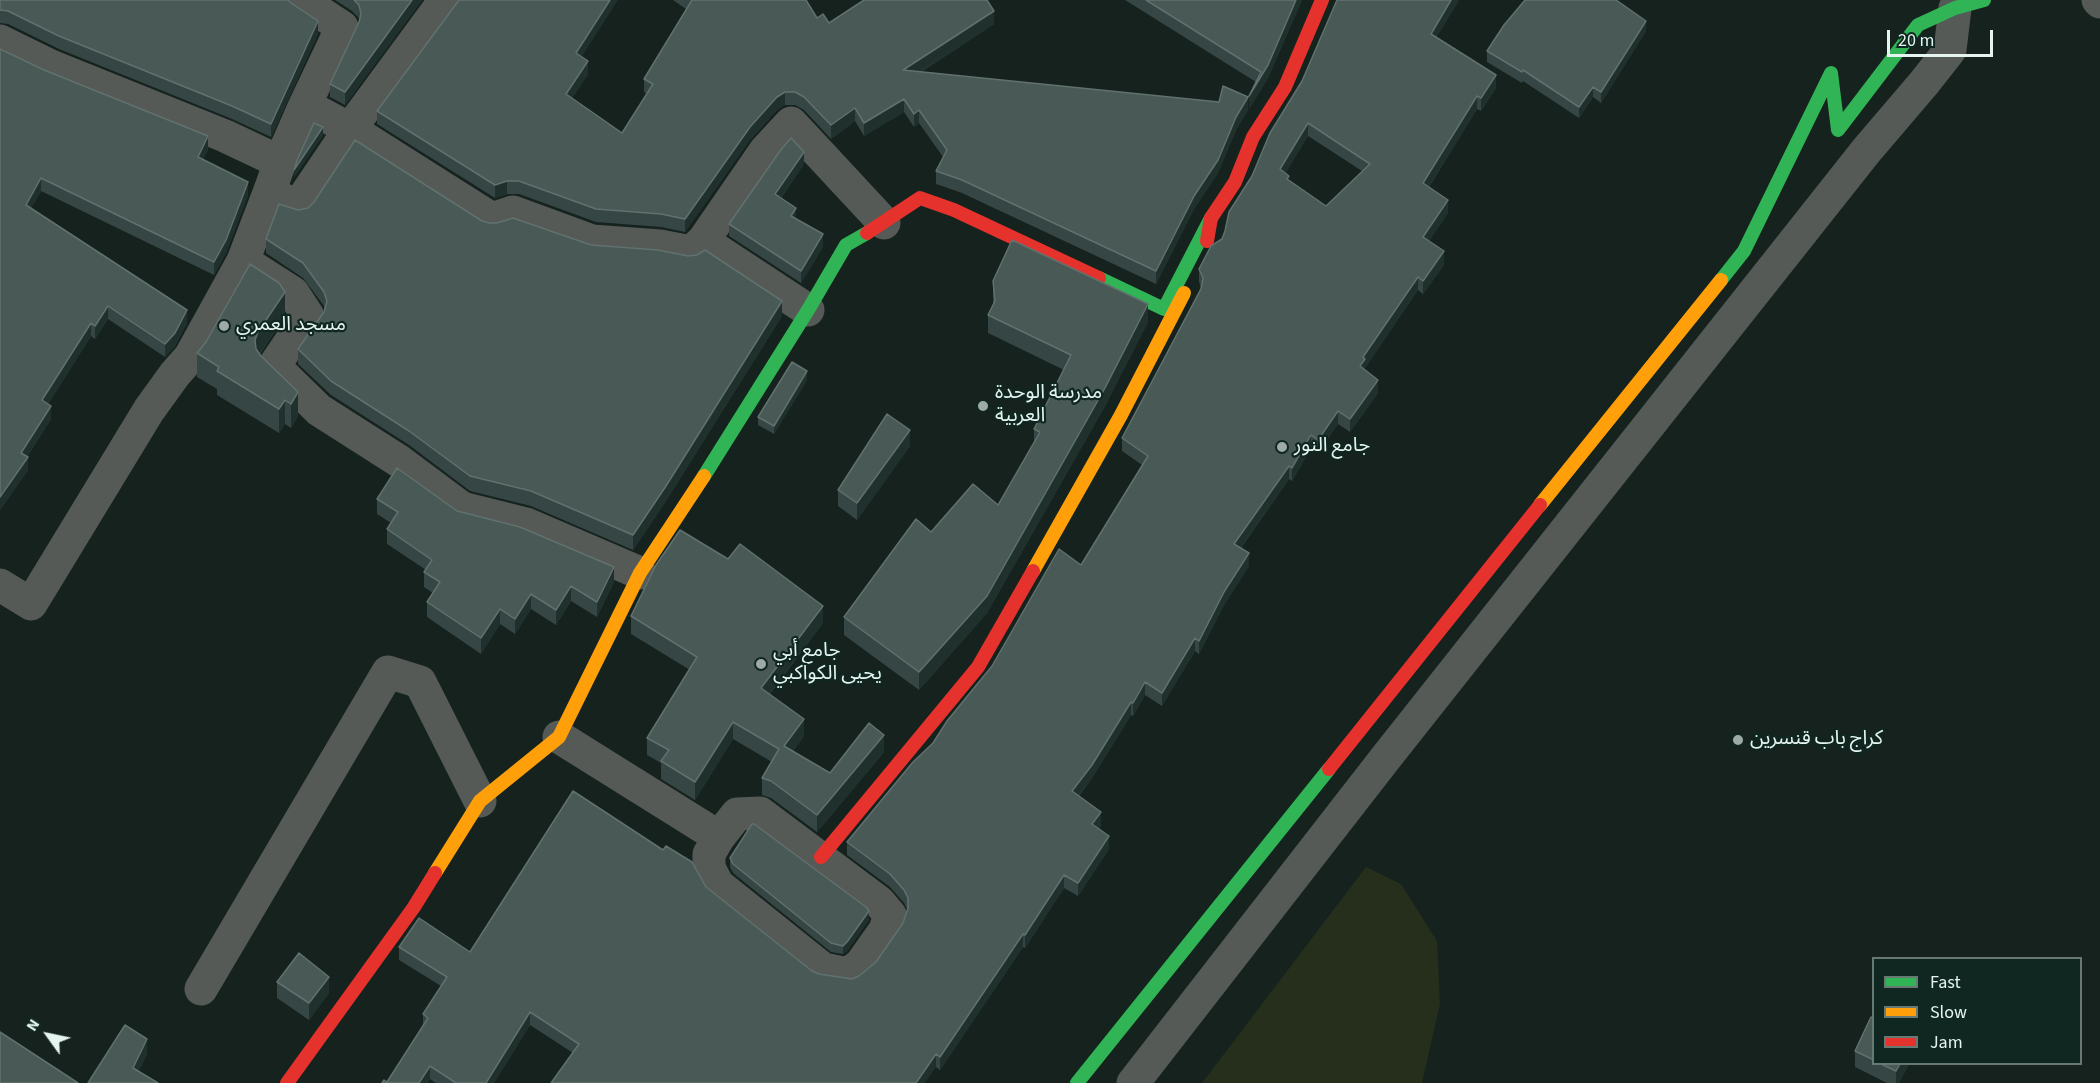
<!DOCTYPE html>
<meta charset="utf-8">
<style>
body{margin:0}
#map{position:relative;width:2100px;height:1083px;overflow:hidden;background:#15221e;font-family:"Source Sans 3",sans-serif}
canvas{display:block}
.legend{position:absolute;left:1872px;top:957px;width:210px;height:108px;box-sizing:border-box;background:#102721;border:2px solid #667973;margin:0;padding:8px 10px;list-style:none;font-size:18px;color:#e6f4ef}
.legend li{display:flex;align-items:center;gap:12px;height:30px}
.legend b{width:30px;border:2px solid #667973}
.north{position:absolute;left:18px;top:1005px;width:60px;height:60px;-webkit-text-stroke:4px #102721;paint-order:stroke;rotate:303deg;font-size:16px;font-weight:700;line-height:24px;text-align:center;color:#e6f4ef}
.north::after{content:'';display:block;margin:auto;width:21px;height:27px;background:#e6f4ef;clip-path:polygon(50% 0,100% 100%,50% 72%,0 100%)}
.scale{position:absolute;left:1887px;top:30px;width:106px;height:27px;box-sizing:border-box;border:3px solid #e6f4ef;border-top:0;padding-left:8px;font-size:18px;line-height:21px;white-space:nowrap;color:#e6f4ef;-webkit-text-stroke:4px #102721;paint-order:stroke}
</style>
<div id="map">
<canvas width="2100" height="1083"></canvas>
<ul class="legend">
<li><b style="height:8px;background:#30b455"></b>Fast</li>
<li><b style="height:8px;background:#ff9f0a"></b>Slow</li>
<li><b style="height:8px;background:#e5322d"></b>Jam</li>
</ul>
<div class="north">N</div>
<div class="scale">20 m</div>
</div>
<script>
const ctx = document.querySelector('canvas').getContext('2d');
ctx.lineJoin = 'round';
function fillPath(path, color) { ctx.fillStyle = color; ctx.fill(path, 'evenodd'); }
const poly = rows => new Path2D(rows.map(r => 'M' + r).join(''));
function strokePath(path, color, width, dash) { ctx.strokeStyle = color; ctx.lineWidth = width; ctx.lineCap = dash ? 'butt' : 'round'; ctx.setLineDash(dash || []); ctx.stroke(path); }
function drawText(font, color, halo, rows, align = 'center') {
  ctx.font = font + ' "Source Sans 3","Noto Sans Arabic",sans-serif'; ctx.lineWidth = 4.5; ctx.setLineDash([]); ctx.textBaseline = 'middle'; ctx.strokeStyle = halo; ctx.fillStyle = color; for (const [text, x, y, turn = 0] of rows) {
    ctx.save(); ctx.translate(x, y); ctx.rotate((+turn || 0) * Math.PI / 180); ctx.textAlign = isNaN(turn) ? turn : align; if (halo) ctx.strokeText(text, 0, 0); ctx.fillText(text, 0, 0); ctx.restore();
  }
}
const green = poly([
 [1366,867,1401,884,1437,941,1440,1004,1422,1083,1202,1083]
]);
const street = poly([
 [301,0,342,27,305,105,350,129,492,219,513,212,592,241,660,246,691,252,703,241,808,310],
 [2098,0,2100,2],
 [0,41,51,66,225,136,280,162,269,193],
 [280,162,305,105],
 [703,241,765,151,791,123,884,223],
 [243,261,293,293,308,316,274,366,319,410,399,461,462,508,526,524,640,573],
 [0,585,31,604,149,410,175,374,190,357,243,261,269,193,298,206,350,129,445,0],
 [559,737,719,837],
 [760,813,879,902,890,915,885,930,861,964,848,974,823,969,718,885,709,868,709,854,719,837,737,814,760,813],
 [201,989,388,672,420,682,480,801],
 [1133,1083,1384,760,1866,151,1924,83,1950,50,1955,8]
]);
const fast = poly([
 [1099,278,1164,309,1211,218],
 [1721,280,1744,251,1831,73,1838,130,1918,25,1955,8,1984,0],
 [704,476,808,310,846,245,867,233],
 [1077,1083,1329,769]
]);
const slow = poly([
 [1540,505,1721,280],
 [1033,571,1121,415,1184,293],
 [435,873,480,801,559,737,640,573,704,476]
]);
const jam = poly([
 [867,233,920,198,954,210,1099,278],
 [1207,241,1211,218,1235,182,1253,137,1285,87,1322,0],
 [1329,769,1540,505],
 [821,857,978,667,1033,571],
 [287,1083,414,907,435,873]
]);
const wall = poly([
 [0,0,318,34,271,137,232,119,59,49,8,24,0,23],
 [335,0,422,0,345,105,330,97,330,84,359,21,359,18,352,11],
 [673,0,806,0,817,18,829,23,994,24,921,72,1248,110,1236,130,1218,173,1194,209,1156,284,962,193,936,184,936,171,943,157,919,123,914,127,904,112,864,136,855,121,831,139,804,110,795,105,785,105,777,110,750,140,685,232,661,227,596,222,519,194,507,194,495,198,377,124,377,111,582,57,588,74,572,98,622,133,647,94,644,92,644,79,686,9],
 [1125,0,1302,0,1268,78,1249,109,1256,82],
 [1459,0,1436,38,1496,88,1481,111,1477,109,1429,187,1448,213,1429,241,1444,265,1423,294,1418,290,1365,368,1365,370,1378,393,1350,432,1338,424,1318,453,1311,448,1292,481,1289,479,1241,548,1249,566,1224,605,1199,654,1195,651,1162,706,1145,695,1133,716,1131,715,1092,778,1079,796,1101,825,1099,828,1109,849,1078,896,1064,888,1025,948,1023,947,940,1070,936,1067,573,1053,530,1025,494,1083,436,1083,430,1079,427,1083,382,1083,387,1082,423,1026,423,1014,441,986,399,960,399,947,470,952,706,887,812,971,819,974,852,979,859,976,876,962,903,923,907,909,904,903,890,887,847,855,847,842,933,743,1081,565,1142,465,1122,451,1122,438,1201,287,1199,282,1199,269,1222,239,1252,176,1302,81],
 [1308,136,1362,171,1326,206,1289,180,1285,173],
 [1646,31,1601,103,1593,97,1579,118,1523,81,1522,83,1487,62,1487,51],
 [0,49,44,70,208,136,208,150,203,159,248,182,248,195,226,253,214,275,41,191,31,208,187,310,187,323,175,346,165,357,108,319,95,339,91,336,48,404,51,406,51,419,27,457,28,457,28,470,0,510],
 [804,164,781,198,796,219,823,247,801,283,729,236,729,224],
 [298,210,482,221,782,316,666,501,633,550,531,506,470,491,409,445,331,395,298,364,298,349,324,312,324,306,303,278,266,253,266,239],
 [993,281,1148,322,1105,406,987,613,919,690,844,635,844,617,931,532,998,505,1034,443,1034,429,1064,370,988,333,988,315,993,304],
 [285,316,260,354,298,416,291,428,285,424,279,433,217,395,217,389,197,377,197,353],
 [807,380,774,434,758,425,758,417],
 [910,446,857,520,838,506,838,490],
 [377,499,457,511,614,582,597,617,571,601,556,625,531,609,515,634,500,624,481,654,427,617,427,602,433,593,424,587,424,572,426,570,387,544,387,529,391,523,377,514],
 [631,616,823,623,770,694,804,736,793,751,830,773,884,752,817,832,771,798,762,795,762,778,772,762,733,739,695,800,661,779,661,763,647,755,647,738,690,670,631,634],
 [730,858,869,919,868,921,847,951,843,954,831,952,733,873,730,867],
 [277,982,329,993,309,1020,277,998],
 [1874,1018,1874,1064,1909,1064,1899,1083,1887,1083,1855,1067,1855,1051]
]);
const shadedWall = poly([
 [412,0,422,0,345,105,345,92],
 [610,0,618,0,576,66,576,53],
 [1296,0,1302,0,1268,78,1249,109,1249,96,1268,65],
 [1451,0,1459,0,1431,47,1431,34],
 [994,11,994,24,903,83,903,70],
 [318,21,318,34,271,137,271,124],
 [1646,21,1646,31,1601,103,1601,92],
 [588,61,588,74,566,107,566,94],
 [1496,75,1496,88,1481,111,1481,98],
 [1593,87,1593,97,1579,118,1579,107],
 [785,92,785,105,777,110,750,140,685,232,685,219,750,127,777,97],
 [1477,96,1477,109,1423,196,1423,183],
 [1248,97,1248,110,1236,130,1218,173,1194,209,1156,284,1156,271,1236,117],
 [904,99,904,112,864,136,864,123],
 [855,108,855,121,831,139,831,125],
 [919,110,919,123,914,127,914,114],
 [1308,123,1308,136,1280,183,1280,169],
 [323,127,323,136,294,178,294,170],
 [208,136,208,150,198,170,198,157],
 [804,152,804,164,775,206,775,194],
 [41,178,41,191,26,218,26,205],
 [507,181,507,194,495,198,495,185],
 [248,182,248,195,226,253,214,275,214,262],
 [1448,200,1448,213,1423,250,1423,237],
 [796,208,796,220,791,216],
 [823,234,823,247,801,283,801,271],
 [1444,251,1444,265,1423,294,1423,281],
 [1418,277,1418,290,1365,368,1365,372,1360,366,1363,357],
 [285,292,285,316,258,356,255,340,258,332],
 [782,301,782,316,666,501,633,550,633,535],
 [1148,304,1148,322,1105,406,987,613,919,690,919,672],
 [108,306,108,319,95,339,95,326],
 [187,310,187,323,175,346,165,357,165,344],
 [91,323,91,336,42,413,42,400],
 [807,371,807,380,774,434,774,426],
 [1378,380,1378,393,1350,432,1350,419],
 [298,392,298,416,291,428,291,404],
 [285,400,285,424,279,433,279,409],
 [51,406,51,419,21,466,21,453],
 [1338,411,1338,424,1318,453,1318,440],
 [910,430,910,446,857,520,857,503],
 [1311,435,1311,448,1292,481,1292,468],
 [28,457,28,470,0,510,0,497],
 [1289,466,1289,479,1234,557,1234,544],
 [1249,553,1249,566,1224,605,1199,654,1199,641,1224,592],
 [614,567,614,582,597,617,597,602],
 [571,586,571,601,556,625,556,610],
 [531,594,531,609,515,634,515,619],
 [823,606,823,623,761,705,761,688],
 [500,609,500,624,481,654,481,638],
 [1195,638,1195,651,1162,706,1162,693],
 [1145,682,1145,695,1133,716,1133,703],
 [1131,702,1131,715,1092,778,1072,804,1072,791],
 [804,719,804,736,784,763,784,746],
 [733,722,733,739,695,800,695,782],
 [884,735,884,752,817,832,817,815],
 [1101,812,1101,825,1092,837,1092,824],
 [1109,836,1109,849,1078,896,1078,883],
 [1064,875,1064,888,1025,948,1025,935],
 [869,911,868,921,847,951,843,954,843,946],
 [1023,934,1023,947,940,1070,940,1057],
 [329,977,329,993,309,1020,309,1003],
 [530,1012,530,1025,494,1083,486,1083],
 [147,1039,147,1055,133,1083,133,1068],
 [936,1054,936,1067,925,1083,916,1083],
 [1900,1064,1909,1064,1899,1083,1896,1083,1896,1071],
 [430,1066,430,1079,427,1083,419,1083]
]);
const building = poly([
 [0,0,288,0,291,3,318,21,271,124,232,106,59,36,8,11,0,10,0,0],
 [354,0,412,0,345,92,330,84,359,22,361,14,359,5,354,0],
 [459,0,610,0,576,53,588,61,566,94,622,133,653,84,644,79,692,0,806,0,817,18,823,14,829,23,864,0,987,0,994,11,903,70,1219,102,1223,86,1248,97,1236,117,1218,160,1194,196,1156,271,962,180,936,171,947,150,919,110,914,114,904,99,864,123,855,108,831,125,804,97,795,92,785,92,777,97,750,127,685,219,661,214,596,209,519,181,507,181,495,185,377,111,459,0],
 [1146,0,1296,0,1268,65,1249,96,1261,72,1146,0],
 [1337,0,1451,0,1431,34,1496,75,1481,98,1477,96,1423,183,1448,200,1423,237,1444,251,1423,281,1418,277,1363,357,1365,359,1360,366,1378,380,1350,419,1338,411,1318,440,1311,435,1292,468,1289,466,1234,544,1249,553,1224,592,1199,641,1195,638,1162,693,1145,682,1133,703,1131,702,1092,765,1072,791,1101,812,1092,824,1109,836,1078,883,1064,875,1025,935,1023,934,940,1057,936,1054,916,1083,551,1083,579,1044,530,1012,486,1083,456,1083,430,1066,419,1083,382,1083,384,1080,387,1082,428,1018,423,1014,447,977,399,947,419,918,470,952,573,791,663,850,666,846,692,862,706,887,812,971,819,974,852,979,859,976,876,962,903,923,908,908,908,898,904,890,890,874,847,842,913,762,933,743,947,721,992,666,1059,549,1081,565,1148,456,1122,438,1201,289,1203,278,1199,269,1211,246,1222,239,1225,231,1229,212,1252,176,1270,133,1302,81,1337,0],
 [1308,123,1370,164,1326,206,1287,179,1289,176,1280,169,1308,123],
 [1525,0,1616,0,1646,21,1601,92,1593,87,1579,107,1523,70,1522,72,1487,51,1504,25,1525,0],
 [0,49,44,70,208,136,198,157,248,182,226,240,214,262,41,178,26,205,187,310,175,333,165,344,108,306,95,326,91,323,42,400,51,406,21,453,28,457,0,497,0,49],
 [314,123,323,127,294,170,297,160,314,123],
 [791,138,804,152,775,194,796,208,791,216,823,234,801,271,729,224,780,151,791,138],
 [355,140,482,221,489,223,497,223,513,218,591,245,658,250,688,256,697,255,705,250,782,301,666,486,633,535,531,491,470,476,409,431,331,381,298,349,324,312,327,301,324,292,303,263,266,239,279,204,298,210,308,208,314,202,355,140],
 [1012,240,1148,304,1105,388,987,596,919,672,844,617,916,519,931,532,973,484,998,505,1040,432,1034,429,1071,355,988,315,995,301,993,281,1012,240],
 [250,264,279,283,285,292,258,332,255,340,256,349,261,356,298,392,291,404,285,400,279,409,217,371,219,367,197,353,206,342,250,264],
 [792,362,807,371,774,426,758,417,792,362],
 [887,414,910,430,857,503,838,490,887,414],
 [397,468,457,511,520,527,614,567,597,602,571,586,556,610,531,594,515,619,500,609,481,638,427,602,440,582,424,572,432,560,387,529,398,512,377,499,397,468],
 [680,530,728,559,740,544,823,606,761,688,804,719,784,746,830,773,869,723,884,735,817,815,771,781,762,778,779,749,733,722,695,782,661,761,669,750,647,738,697,657,631,616,656,565,680,530],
 [752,824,754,824,866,907,869,911,847,942,843,946,831,943,733,864,730,858,752,824],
 [299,953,329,977,309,1003,277,982,299,953],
 [1871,1017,1874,1018,1874,1060,1855,1051,1871,1017],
 [125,1025,147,1039,133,1068,158,1083,88,1083,125,1025],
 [0,1032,78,1083,0,1083,0,1032],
 [1881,1064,1900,1064,1896,1071,1881,1064]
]);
const markers = [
 [224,326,6,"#9daaa6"],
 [983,406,6,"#9daaa6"],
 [1282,447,6,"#9daaa6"],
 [761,664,6,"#9daaa6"],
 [1738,740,6,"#9daaa6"]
];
const poiNames = [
 ["مسجد العمري",236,326],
 ["مدرسة الوحدة",995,394],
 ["العربية",995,417],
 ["جامع النور",1294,447],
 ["جامع أبي",773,652],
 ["يحيى الكواكبي",773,675],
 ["كراج باب قنسرين",1750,740]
];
fillPath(green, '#262f1b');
strokePath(street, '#555a56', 33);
strokePath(fast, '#30b455', 14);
strokePath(slow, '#ff9f0a', 14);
strokePath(jam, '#e5322d', 14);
fillPath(wall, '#354644');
fillPath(shadedWall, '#20302d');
fillPath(building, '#485956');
strokePath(building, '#61716e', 1.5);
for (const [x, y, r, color] of markers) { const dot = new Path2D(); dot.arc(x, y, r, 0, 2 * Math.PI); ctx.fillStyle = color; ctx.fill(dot); strokePath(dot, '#102721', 2); }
drawText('20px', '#e6f4ef', '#102721', poiNames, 'left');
</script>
